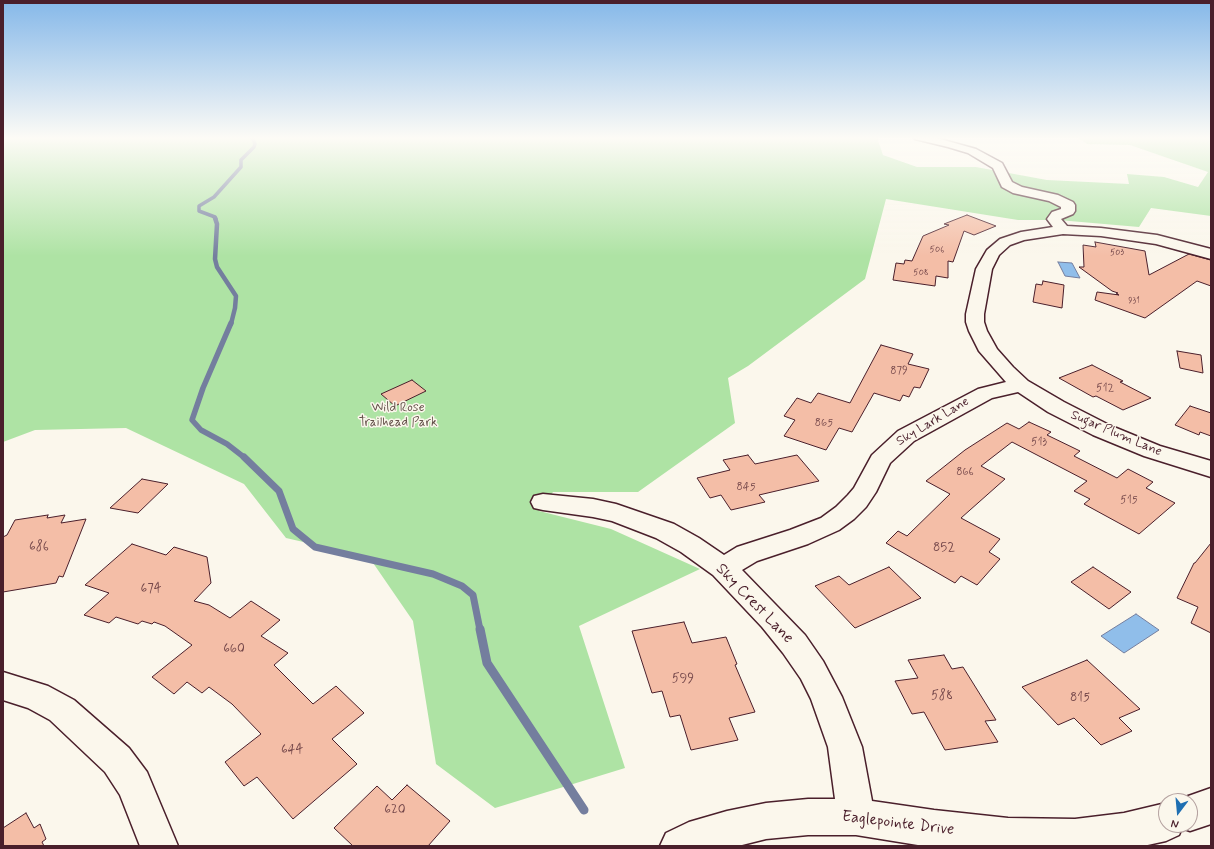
<!DOCTYPE html>
<style>
body{margin:0}
#map{position:relative;width:1214px;height:849px;overflow:hidden;background:#fbf7ec;font-family:Mynerve,sans-serif}
canvas{display:block}
.frame{position:absolute;inset:0;border:4px solid #4a1f2b;pointer-events:none}
.north{position:absolute;left:1158px;top:793px;width:40px;height:40px;box-sizing:border-box;background:#fbf7ec;border:1px solid #b4a19f;border-radius:50%;rotate:196deg;font-size:11px;font-weight:700;line-height:16px;text-align:center;color:#4a1f2b}
.north::after{content:'';display:block;margin:auto;width:14px;height:18px;background:#1f6fb2;clip-path:polygon(50% 0,100% 100%,50% 72%,0 100%)}
</style>
<div id="map">
<canvas width="1214" height="849"></canvas>
<div class="frame"></div>
<div class="north">N</div>
</div>
<script>
const ctx = document.querySelector('canvas').getContext('2d');
ctx.lineJoin = 'round';
function fillPath(path, color) { ctx.fillStyle = color; ctx.fill(path, 'evenodd'); }
const poly = rows => new Path2D(rows.map(r => 'M' + r).join(''));
function strokePath(path, color, width, dash) { ctx.strokeStyle = color; ctx.lineWidth = width; ctx.lineCap = dash ? 'butt' : 'round'; ctx.setLineDash(dash || []); ctx.stroke(path); }
function drawText(font, color, halo, rows, align = 'center') {
  ctx.font = font + ' Mynerve,sans-serif'; ctx.lineWidth = 3; ctx.setLineDash([]); ctx.textBaseline = 'middle'; ctx.strokeStyle = halo; ctx.fillStyle = color; for (const [text, x, y, turn = 0] of rows) {
    ctx.save(); ctx.translate(x, y); ctx.rotate((+turn || 0) * Math.PI / 180); ctx.textAlign = isNaN(turn) ? turn : align; if (halo) ctx.strokeText(text, 0, 0); ctx.fillText(text, 0, 0); ctx.restore();
  }
}
const green = poly([
 [3,137,877,137,883,155,917,167,976,167,1047,180,1129,184,1127,174,1164,177,1198,187,1208,172,1130,145,1087,144,1077,137,1211,137,1211,216,1151,208,1139,227,1058,220,1018,220,886,199,865,279,748,366,728,378,735,423,638,492,553,492,539,511,611,529,700,569,579,626,625,768,495,808,436,764,413,621,369,557,286,538,244,484,126,428,35,430,3,442]
]);
const water = poly([
 [1058,262,1072,263,1080,278,1065,276,1058,262],
 [1136,614,1159,630,1124,653,1101,636,1136,614]
]);
const streamFar4 = poly([
 [216,219,215,217,199,211,199,206,214,197,241,167,241,160,254,147,255,144,252,137]
]);
const streamFar3 = poly([
 [215,218,217,224,215,259,217,267,236,296,235,308,231,324]
]);
const streamFar2 = poly([
 [231,323,203,388,192,420,201,430,227,444,245,458]
]);
const streamFar1 = poly([
 [244,457,279,491,293,529,315,547,433,574,462,586,473,595,480,630]
]);
const stream = poly([
 [480,629,487,663,584,810]
]);
const building = poly([
 [967,215,996,226,974,235,964,231,953,262,948,261,948,278,936,276,935,286,893,280,896,263,904,264,905,260,912,261,923,236,949,225,944,224,967,215],
 [1095,242,1145,251,1149,275,1189,254,1211,260,1211,286,1197,281,1145,318,1095,300,1097,292,1119,295,1116,294,1118,293,1112,291,1079,267,1084,267,1083,245,1096,247,1095,242],
 [1043,281,1064,285,1062,308,1033,302,1036,284,1042,285,1043,281],
 [881,345,913,354,908,364,929,369,920,388,914,387,909,397,903,395,900,401,874,393,852,432,839,428,826,450,784,436,795,420,784,416,797,398,811,403,818,393,850,403,881,345],
 [1177,351,1201,355,1203,373,1180,368,1177,351],
 [1092,365,1123,381,1120,382,1151,398,1123,410,1096,396,1093,397,1059,378,1092,365],
 [412,380,426,391,395,406,381,394,412,380],
 [1190,406,1211,413,1211,436,1200,432,1199,435,1175,425,1190,406],
 [1029,422,1051,432,1047,435,1080,451,1074,456,1117,478,1128,469,1153,482,1146,488,1175,503,1139,534,1084,504,1090,499,1074,491,1087,481,1012,442,981,466,1005,479,961,518,1000,539,989,552,1000,559,977,585,961,576,955,583,886,543,898,531,907,536,950,494,926,481,965,450,1007,423,1019,429,1029,422],
 [748,455,755,464,797,455,819,481,759,495,765,502,731,510,721,495,710,498,697,478,730,470,723,460,748,455],
 [142,479,168,484,138,513,110,508,142,479],
 [48,515,47,518,65,515,61,523,86,519,63,577,59,576,56,583,3,592,3,537,7,535,15,520,48,515],
 [1211,543,1211,633,1191,623,1198,607,1177,598,1194,563,1195,563,1211,543],
 [132,544,166,555,174,547,207,557,211,583,194,601,209,605,230,618,251,601,280,620,261,636,288,653,274,665,313,704,336,686,364,713,332,739,357,764,293,819,257,777,244,786,225,762,261,734,232,704,209,687,202,693,187,682,174,694,152,677,192,645,165,626,154,622,152,624,142,621,138,624,116,617,109,623,84,615,109,593,85,585,132,544],
 [889,567,921,598,855,628,815,586,839,576,849,585,889,567],
 [1093,567,1131,592,1109,609,1071,582,1093,567],
 [684,622,692,643,726,637,737,664,735,665,755,712,729,718,738,740,691,750,680,715,670,717,662,691,652,693,632,631,684,622],
 [944,655,952,669,963,667,996,720,985,721,998,742,945,750,924,712,912,714,895,681,918,678,908,660,944,655],
 [1087,660,1140,709,1119,718,1132,731,1101,745,1074,718,1058,725,1022,687,1087,660],
 [407,785,450,821,428,846,353,846,334,828,377,786,392,800,407,785],
 [26,813,34,828,40,824,46,839,42,842,44,846,3,846,3,828,26,813]
]);
const street = poly([
 [913,137,933,137,976,149,1002,163,1012,182,1022,187,1058,195,1073,202,1075,205,1075,211,1073,214,1061,219,1067,226,1101,228,1157,235,1211,249,1211,259,1156,244,1101,236,1063,234,1024,240,1010,245,999,255,992,269,984,314,984,322,987,331,997,349,1013,367,1028,381,1064,402,1109,425,1160,446,1211,461,1211,477,1144,456,1093,435,1048,412,1018,392,992,398,914,441,890,463,876,492,866,507,854,519,839,530,808,544,757,561,742,570,805,635,823,661,842,697,862,747,872,801,934,810,1008,818,1075,819,1124,813,1166,803,1166,825,1190,825,1190,801,1177,800,1211,788,1211,824,1190,831,1182,828,1179,835,1166,841,1143,846,924,846,856,835,808,835,766,839,738,846,660,846,666,833,689,822,727,811,766,803,808,799,835,799,828,747,811,699,801,679,783,653,762,627,713,575,681,552,656,538,612,521,593,517,543,510,534,508,531,502,534,496,543,494,593,499,616,504,674,524,699,538,724,555,737,547,790,530,821,518,836,507,848,495,854,488,872,455,898,431,978,389,1006,382,979,351,969,331,966,322,966,314,976,269,987,250,1000,239,1021,232,1053,227,1047,219,1052,212,1061,209,1061,207,1049,201,1013,193,1002,187,993,168,968,153,948,147,915,139,913,137],
 [3,672,48,686,74,700,129,748,147,772,178,846,140,846,120,795,105,772,50,720,28,708,3,700,3,672]
]);
const farNumbernames = [
 ["506",937,250],
 ["503",1117,253],
 ["508",921,273],
 ["931",1134,301]
];
const numberNames = [
 ["879",899,372],
 ["512",1105,389],
 ["865",824,424],
 ["513",1039,443],
 ["866",965,473],
 ["845",746,488],
 ["515",1129,501]
];
const parkNames = [
 ["Wild Rose",398,408],
 ["Trailhead Park",398,423]
];
const streetNames = [
 ["Sky Lark Lane",933,422,-31],
 ["Sugar Plum Lane",1116,434,23]
];
const nearNumbernames = [
 ["686",39,547],
 ["852",944,548],
 ["674",151,589],
 ["660",234,649],
 ["599",683,679],
 ["588",942,696],
 ["815",1080,698],
 ["644",292,750],
 ["620",395,810]
];
const nearStreetnames = [
 ["Sky Crest Lane",754,604,46],
 ["Eaglepointe Drive",898,824,7]
];
fillPath(green, '#aee3a4');
fillPath(water, '#90beea');
strokePath(water, '#747e9e', 1);
strokePath(streamFar4, '#747e9e', 3.5);
strokePath(streamFar3, '#747e9e', 4.5);
strokePath(streamFar2, '#747e9e', 5.5);
strokePath(streamFar1, '#747e9e', 7);
strokePath(stream, '#747e9e', 9);
fillPath(building, '#f4bea7');
strokePath(building, '#4a1f2b', 1);
strokePath(street, '#4a1f2b', 3);
fillPath(street, '#fbf7ec');
const sky = ctx.createLinearGradient(0, 0, 0, 256);
sky.addColorStop(0, '#85b8e9');
sky.addColorStop(0.54, '#fdfbf6');
sky.addColorStop(1, '#fdfbf600');
ctx.fillStyle = sky;
ctx.fillRect(0, 0, 1214, 256);
drawText('9px', '#74474a', null, farNumbernames);
drawText('11px', '#74474a', null, numberNames);
drawText('13px', '#635049', '#fbf7ec', parkNames);
drawText('13px', '#4a1f2b', '#fbf7ec', streetNames);
drawText('13px', '#74474a', null, nearNumbernames);
drawText('16px', '#4a1f2b', '#fbf7ec', nearStreetnames);
</script>
